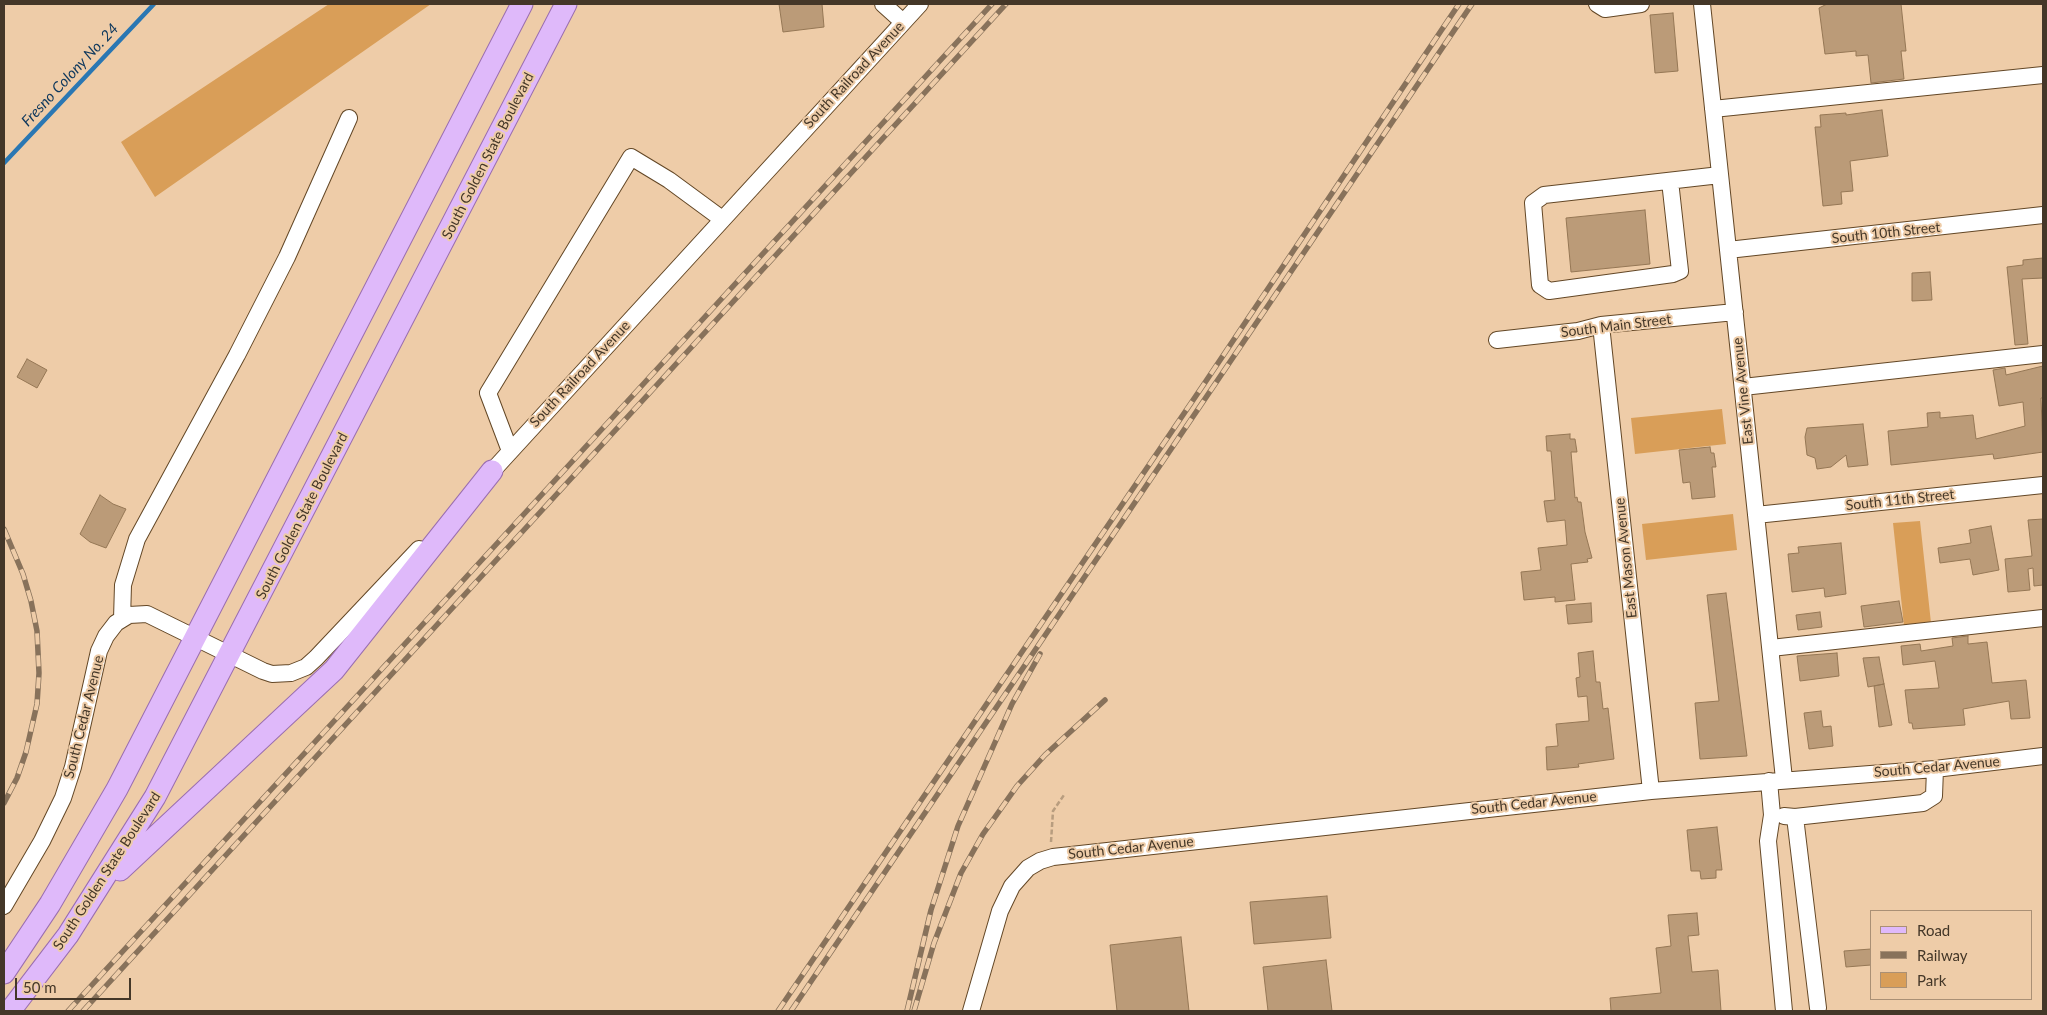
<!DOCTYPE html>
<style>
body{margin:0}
#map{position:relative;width:2047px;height:1015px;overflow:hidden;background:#eecca8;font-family:Lato,sans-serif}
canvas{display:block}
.frame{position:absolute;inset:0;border:5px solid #443728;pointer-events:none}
.legend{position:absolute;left:1870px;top:910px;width:162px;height:90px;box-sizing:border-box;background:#eecca8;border:1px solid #aa9075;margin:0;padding:6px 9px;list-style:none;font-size:15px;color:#443728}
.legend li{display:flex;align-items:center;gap:10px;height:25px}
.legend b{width:25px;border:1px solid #aa9075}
.scale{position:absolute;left:15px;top:978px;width:116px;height:22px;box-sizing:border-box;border:2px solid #443728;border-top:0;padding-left:6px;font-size:15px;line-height:18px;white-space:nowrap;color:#443728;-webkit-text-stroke:4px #eecca8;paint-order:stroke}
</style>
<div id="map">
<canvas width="2047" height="1015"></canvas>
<div class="frame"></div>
<ul class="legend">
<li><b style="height:6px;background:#dfb9fa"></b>Road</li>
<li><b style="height:6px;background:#88725b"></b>Railway</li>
<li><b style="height:14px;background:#d99e58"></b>Park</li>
</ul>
<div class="scale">50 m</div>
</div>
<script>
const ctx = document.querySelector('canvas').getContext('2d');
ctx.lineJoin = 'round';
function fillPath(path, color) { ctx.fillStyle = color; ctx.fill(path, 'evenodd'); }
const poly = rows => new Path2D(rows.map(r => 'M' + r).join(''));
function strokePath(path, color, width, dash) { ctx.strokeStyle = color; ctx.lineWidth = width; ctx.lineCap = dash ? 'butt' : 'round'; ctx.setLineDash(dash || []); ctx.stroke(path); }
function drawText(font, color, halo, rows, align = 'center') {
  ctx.font = font + ' Lato,sans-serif'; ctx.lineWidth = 4; ctx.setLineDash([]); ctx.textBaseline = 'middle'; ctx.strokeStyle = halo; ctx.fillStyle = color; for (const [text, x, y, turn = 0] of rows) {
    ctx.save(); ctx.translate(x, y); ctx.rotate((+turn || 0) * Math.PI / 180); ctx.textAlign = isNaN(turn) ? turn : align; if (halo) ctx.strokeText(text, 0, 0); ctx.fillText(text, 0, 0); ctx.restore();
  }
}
const green = poly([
 [329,4,431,4,155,197,121,142],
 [1722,409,1726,444,1635,454,1631,418],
 [1733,514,1737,550,1646,560,1642,524],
 [1920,521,1931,623,1904,626,1893,523]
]);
const stream = poly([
 [4,163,154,4]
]);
const building = poly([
 [779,4,822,4,824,27,783,32,779,4],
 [1827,4,1901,4,1906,51,1901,51,1904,79,1871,83,1868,55,1856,56,1856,51,1825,54,1819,8,1827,4],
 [1673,13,1678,71,1655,73,1650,15,1673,13],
 [1882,110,1888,156,1850,161,1853,191,1841,192,1842,204,1823,206,1815,127,1821,127,1820,115,1846,113,1846,115,1882,110],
 [1645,210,1650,264,1571,272,1566,218,1645,210],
 [2043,258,2043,278,2022,279,2028,344,2015,345,2007,267,2023,265,2023,260,2043,258],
 [1930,272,1932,300,1912,301,1912,273,1930,272],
 [27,359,47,370,37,388,17,377,27,359],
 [2043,366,2043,398,2041,398,2043,452,1994,459,1993,454,1891,465,1888,431,1928,427,1927,413,1940,412,1940,418,1973,415,1976,439,2025,426,2023,402,1999,406,1993,370,2005,368,2006,375,2043,366],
 [1863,424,1868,465,1848,467,1846,455,1831,467,1817,469,1815,458,1807,455,1805,437,1807,428,1863,424],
 [1570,434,1570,439,1575,439,1577,452,1571,452,1575,498,1577,497,1578,502,1581,502,1585,532,1592,558,1587,559,1588,562,1571,564,1575,600,1555,602,1555,597,1524,600,1521,572,1541,570,1538,548,1567,545,1565,520,1547,522,1544,501,1555,500,1551,451,1547,451,1546,436,1570,434],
 [1710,447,1711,453,1714,453,1716,467,1712,467,1715,497,1692,499,1690,482,1683,483,1679,450,1710,447],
 [100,495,113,504,126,509,106,548,90,542,80,534,100,495],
 [2043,519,2043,585,2034,586,2033,568,2028,569,2030,590,2008,592,2005,559,2032,556,2028,520,2043,519],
 [1991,526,1999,570,1973,575,1970,559,1940,563,1938,548,1971,543,1969,530,1991,526],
 [1841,543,1846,594,1825,597,1824,588,1792,592,1788,554,1799,553,1798,547,1841,543],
 [1726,593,1747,756,1700,759,1695,703,1719,701,1707,595,1726,593],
 [1899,601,1903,622,1864,627,1861,606,1899,601],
 [1591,603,1592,622,1568,624,1566,605,1591,603],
 [1820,612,1822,627,1798,630,1796,615,1820,612],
 [1968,636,1968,644,1987,642,1992,683,2026,680,2030,718,2011,719,2009,701,1963,709,1965,725,1913,729,1912,723,1909,723,1905,690,1939,688,1935,661,1903,665,1901,646,1920,644,1921,651,1953,646,1952,638,1968,636],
 [1593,651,1596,682,1600,682,1603,709,1608,708,1614,759,1578,764,1579,767,1547,770,1546,747,1558,746,1556,724,1589,721,1587,696,1578,697,1576,678,1580,677,1578,653,1593,651],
 [1837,653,1839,676,1800,681,1797,656,1837,653],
 [1879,657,1884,684,1868,687,1863,658,1879,657],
 [1884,684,1892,725,1879,727,1874,686,1884,684],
 [1821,711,1823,727,1831,726,1833,746,1809,749,1804,713,1821,711],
 [1717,827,1722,870,1716,870,1716,878,1701,879,1700,871,1691,871,1687,830,1717,827],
 [1327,896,1331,938,1254,944,1250,902,1327,896],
 [1697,913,1699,935,1688,936,1692,972,1718,970,1721,1011,1611,1011,1610,998,1661,993,1656,948,1671,946,1668,915,1697,913],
 [1181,937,1189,1011,1117,1011,1110,945,1181,937],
 [1871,949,1871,965,1846,967,1844,951,1871,949],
 [1326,960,1332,1011,1268,1011,1263,967,1326,960]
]);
const path = poly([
 [1051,842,1053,811,1064,795]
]);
const minor = poly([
 [883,4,903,22],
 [1597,4,1605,9,1641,4],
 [1702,4,1784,779],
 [1713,109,2043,75],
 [1670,181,1680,271,1673,274,1549,291,1540,285,1533,203,1544,195,1720,175],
 [1728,250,2043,215],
 [1601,325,1651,791],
 [1497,340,1578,331,1601,325,1735,312],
 [1743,387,2043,354],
 [510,451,488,393,631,157,669,180,722,219],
 [485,479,920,4],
 [1756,515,2043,485],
 [122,619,123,585,137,539,237,355,287,257,349,118],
 [1771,648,2043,618],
 [1769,781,1772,815,1768,841,1784,1011],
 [1784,816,1795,817,1923,803,1934,796,1935,769],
 [1795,817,1818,1008],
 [4,906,42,841,63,798,73,767,99,651,106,636,116,623,129,615,147,614,263,671,272,674,291,673,306,667,316,658,419,549],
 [971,1011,1000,911,1012,886,1028,868,1040,861,1053,857,1651,791,1935,769,2043,756]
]);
const major = poly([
 [120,870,334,670,492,471],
 [4,973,50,904,117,789,522,4],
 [10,1011,68,935,155,797,566,4]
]);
const rail = poly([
 [4,529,23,574,31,601,37,631,39,673,37,704,26,752,17,778,4,803],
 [68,1011,992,4],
 [83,1011,1006,4],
 [778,1011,1204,384,1459,4],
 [791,1011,1472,4],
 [907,1011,931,910,958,826,1012,704,1040,654],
 [914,1011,934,943,961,873,983,834,1017,786,1045,755,1105,700]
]);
const streetNames = [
 ["South Railroad Avenue",854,75,-47],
 ["South Golden State Boulevard",488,156,-63],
 ["South 10th Street",1886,233,-6],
 ["South Main Street",1616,326,-7],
 ["South Railroad Avenue",580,374,-47],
 ["East Vine Avenue",1743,391,-96],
 ["South 11th Street",1900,500,-6],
 ["South Golden State Boulevard",302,516,-63],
 ["East Mason Avenue",1626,558,-96],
 ["South Cedar Avenue",84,717,-76],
 ["South Cedar Avenue",1937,767,-5],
 ["South Cedar Avenue",1534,803,-6],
 ["South Cedar Avenue",1131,848,-6],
 ["South Golden State Boulevard",107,871,-57]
];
const waterNames = [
 ["Fresno Colony No. 24",70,75,-47]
];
fillPath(green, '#d99e58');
strokePath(stream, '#2a77b3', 4.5);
fillPath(building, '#bb9b78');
strokePath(building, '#957755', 1);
strokePath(minor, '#634726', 18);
strokePath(major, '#9a6eaf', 23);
strokePath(path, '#b89d7f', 2.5, [5, 2.5]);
strokePath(minor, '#fff', 16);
strokePath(major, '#dfb9fa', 21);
strokePath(rail, '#88725b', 5.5);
strokePath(rail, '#eecca8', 4, [11]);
drawText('14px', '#443728', '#eecca8', streetNames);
drawText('italic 15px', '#0d375c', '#eecca8', waterNames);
</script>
